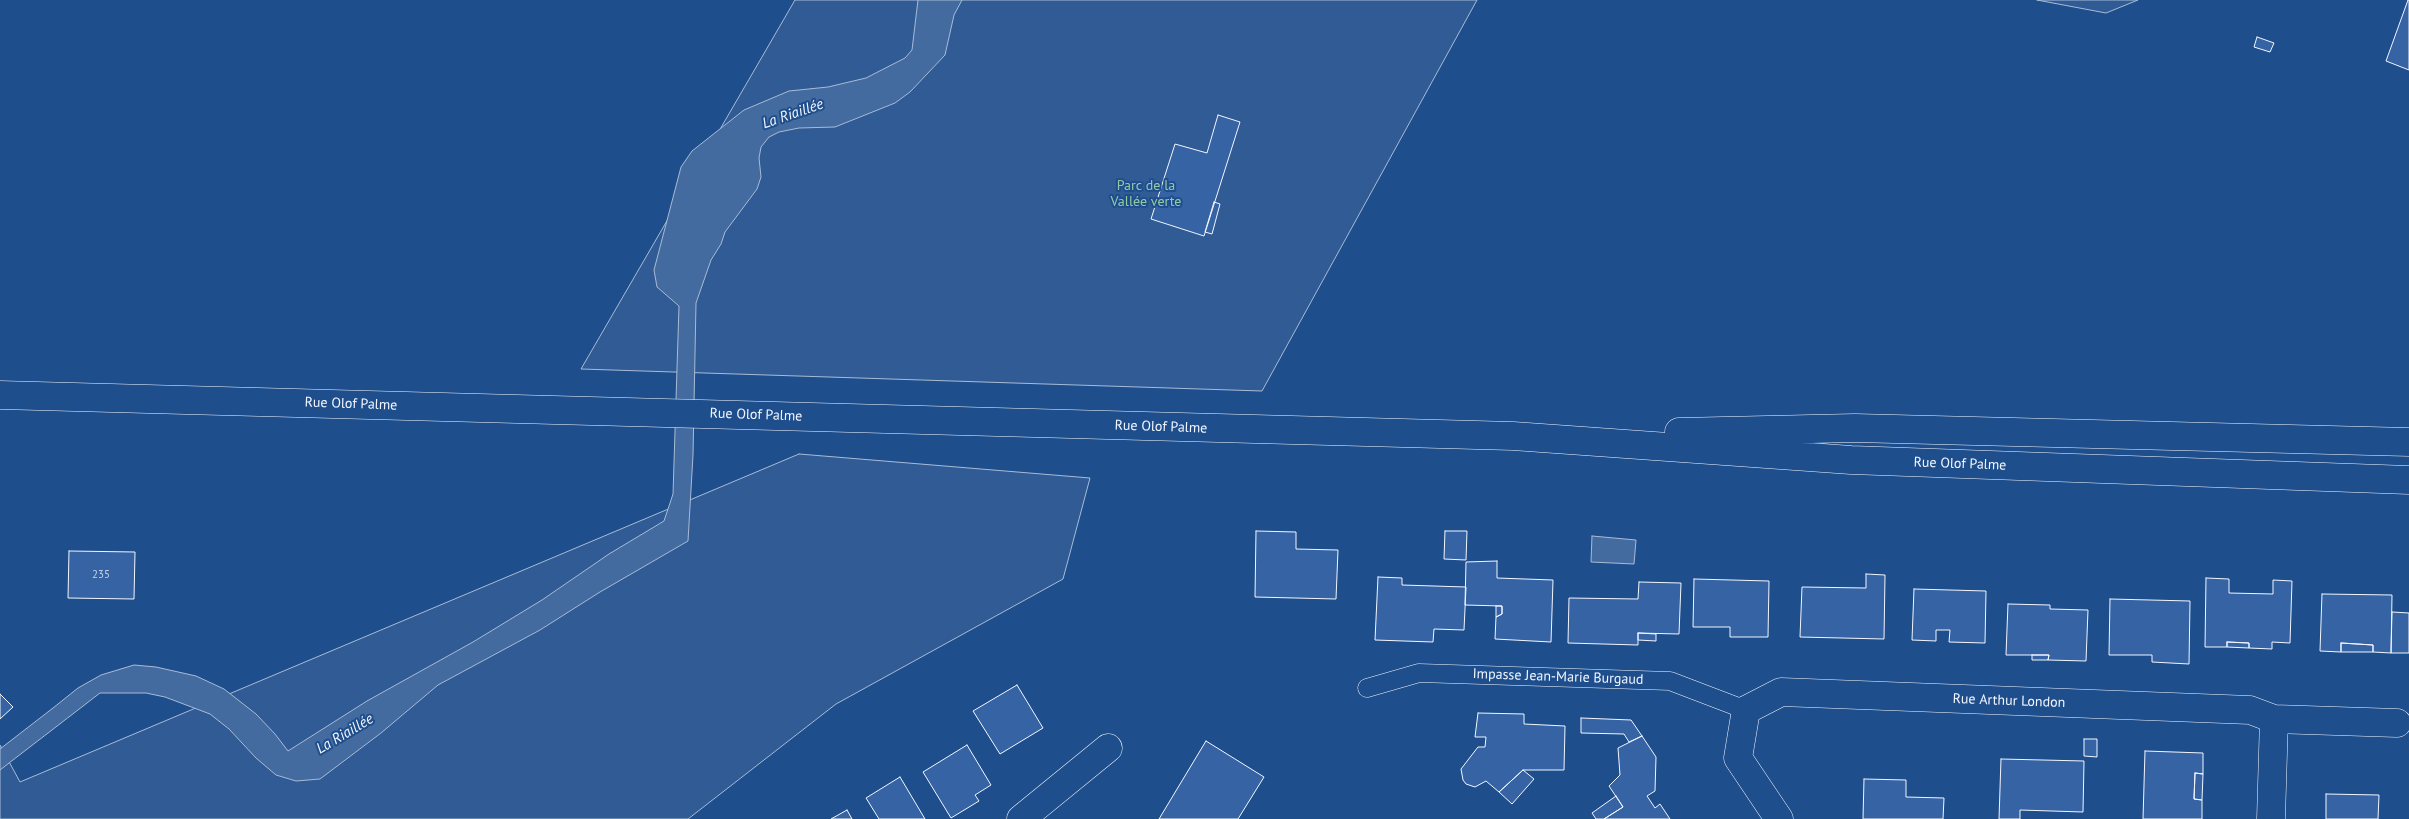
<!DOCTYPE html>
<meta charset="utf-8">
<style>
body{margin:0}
canvas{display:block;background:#1f4e8c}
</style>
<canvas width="2409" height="819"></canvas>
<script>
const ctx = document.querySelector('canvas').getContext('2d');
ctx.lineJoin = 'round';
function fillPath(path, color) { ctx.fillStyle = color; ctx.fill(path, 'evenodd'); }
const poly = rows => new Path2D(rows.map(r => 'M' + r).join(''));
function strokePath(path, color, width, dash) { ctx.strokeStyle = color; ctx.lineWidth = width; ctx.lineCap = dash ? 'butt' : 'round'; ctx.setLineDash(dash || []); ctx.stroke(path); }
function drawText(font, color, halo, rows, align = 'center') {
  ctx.font = font + ' "PT Sans",sans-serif'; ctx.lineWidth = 4; ctx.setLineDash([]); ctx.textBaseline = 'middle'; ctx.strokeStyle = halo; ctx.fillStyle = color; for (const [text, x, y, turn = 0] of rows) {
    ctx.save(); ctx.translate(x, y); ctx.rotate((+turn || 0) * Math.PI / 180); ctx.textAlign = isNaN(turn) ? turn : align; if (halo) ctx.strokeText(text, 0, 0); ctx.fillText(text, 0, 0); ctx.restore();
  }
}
const built = poly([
 [795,0,1477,0,1262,391,581,369,795,0],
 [2037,0,2138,0,2106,13,2037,0],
 [799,454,1090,478,1063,579,836,704,688,819,0,819,0,745,20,782,799,454]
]);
const water = poly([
 [918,0,962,0,954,15,945,55,910,92,895,103,835,127,799,128,779,132,769,137,761,147,759,158,761,177,757,189,725,232,721,244,711,260,696,303,693,455,688,541,600,592,540,630,438,685,381,733,320,779,296,781,276,775,256,758,229,729,210,714,165,697,146,693,100,693,0,770,0,749,53,708,78,688,101,675,134,665,156,667,196,676,224,689,256,714,275,734,288,751,367,701,473,642,542,600,609,554,664,521,673,494,679,306,657,287,654,270,681,167,692,151,744,110,789,91,828,87,866,78,905,58,912,50,918,0],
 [1592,536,1636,540,1634,564,1591,562,1592,536]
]);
const building = poly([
 [2408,0,2409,0,2409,70,2386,61,2408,0],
 [2257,37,2274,43,2270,52,2254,47,2257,37],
 [1218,115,1240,122,1204,236,1151,219,1175,144,1207,153,1218,115],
 [1214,202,1220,204,1212,234,1205,232,1214,202],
 [1256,531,1296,532,1296,549,1338,550,1336,599,1255,597,1256,531],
 [1445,531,1467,531,1466,560,1444,559,1445,531],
 [69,551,135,552,134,599,68,598,69,551],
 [1497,561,1497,578,1553,580,1551,642,1495,639,1496,617,1502,614,1502,606,1465,605,1466,562,1497,561],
 [1866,574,1885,575,1884,639,1800,637,1802,587,1866,588,1866,574],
 [1378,577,1402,578,1402,585,1466,587,1464,630,1434,629,1433,642,1375,640,1378,577],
 [2206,578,2229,579,2229,593,2273,594,2273,580,2292,581,2290,643,2272,642,2272,649,2249,648,2249,643,2227,642,2227,647,2205,647,2206,578],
 [1694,579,1769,581,1768,637,1730,637,1730,627,1693,627,1694,579],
 [1639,582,1681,583,1679,634,1638,633,1638,645,1568,643,1569,598,1638,599,1639,582],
 [1914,589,1986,591,1985,643,1949,642,1950,630,1936,630,1936,641,1912,640,1914,589],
 [2322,594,2392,595,2391,653,2373,652,2373,645,2341,643,2341,652,2320,651,2322,594],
 [2110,599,2190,601,2189,664,2152,662,2152,655,2109,655,2110,599],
 [2008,604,2050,605,2050,609,2088,610,2086,661,2048,660,2049,655,2006,655,2008,604],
 [1496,606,1502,606,1502,614,1496,617,1496,606],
 [2392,612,2409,613,2409,653,2391,653,2392,612],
 [1638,633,1656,634,1656,641,1638,640,1638,633],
 [2227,642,2249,643,2249,648,2227,647,2227,642],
 [2341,643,2373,645,2373,652,2341,652,2341,643],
 [2032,655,2049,655,2048,660,2032,660,2032,655],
 [1017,685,1043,728,1000,754,973,711,1017,685],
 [0,694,13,707,0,719,0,694],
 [1478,713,1524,714,1524,724,1565,726,1564,770,1523,770,1499,792,1486,781,1475,787,1466,784,1463,780,1461,769,1478,747,1485,747,1486,737,1475,737,1478,713],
 [1581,718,1631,720,1642,736,1629,742,1624,734,1581,733,1581,718],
 [1642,736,1656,757,1655,791,1647,796,1655,808,1660,804,1670,819,1604,819,1623,807,1609,786,1620,775,1618,748,1642,736],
 [2084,739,2097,739,2097,757,2084,756,2084,739],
 [1206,741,1264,777,1238,819,1159,819,1206,741],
 [967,745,991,785,975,795,979,801,951,818,923,772,967,745],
 [2145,751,2203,753,2203,774,2195,773,2194,799,2202,800,2202,819,2143,819,2145,751],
 [2001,759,2084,761,2083,812,2020,810,2020,819,1999,819,2001,759],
 [1523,770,1534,779,1512,804,1499,792,1523,770],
 [2195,773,2203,774,2202,800,2194,799,2195,773],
 [900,777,925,819,879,819,866,798,900,777],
 [1864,779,1906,780,1906,797,1944,798,1943,819,1863,819,1864,779],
 [2326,794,2379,795,2378,819,2326,819,2326,794],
 [1616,796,1623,807,1604,819,1596,819,1592,813,1616,796],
 [847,810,852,819,831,819,847,810]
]);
const lane = poly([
 [1367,688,1419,673,1670,681,1746,710]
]);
const street = poly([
 [1021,819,1108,748],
 [1779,819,1738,758,1746,710,1781,692,2250,710,2274,719,2397,723],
 [2271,819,2274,719]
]);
const secondary = poly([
 [0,395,1513,436,1851,460,2409,480],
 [1679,432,1855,428,2409,442]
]);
const numberNames = [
 ["235",101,575]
];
const parkNames = [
 ["Parc de la",1146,186],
 ["Vallée verte",1146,202]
];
const streetNames = [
 ["Rue Olof Palme",351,404,2],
 ["Rue Olof Palme",756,415,2],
 ["Rue Olof Palme",1161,427,2],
 ["Rue Olof Palme",1960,464,2],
 ["Impasse Jean-Marie Burgaud",1558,677,2],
 ["Rue Arthur London",2009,701,2]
];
const waterNames = [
 ["La Riaillée",793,114,-19],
 ["La Riaillée",345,734,-31]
];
fillPath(built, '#305b95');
strokePath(built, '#a8bbd7', 1);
fillPath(water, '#446ba0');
strokePath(water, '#a8bbd7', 1);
fillPath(building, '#3563a3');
strokePath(building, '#f2f6ff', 1);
strokePath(lane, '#f2f6ff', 19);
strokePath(street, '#f2f6ff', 29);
strokePath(secondary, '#f2f6ff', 29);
strokePath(lane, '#1f4e8c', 18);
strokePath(street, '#1f4e8c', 28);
strokePath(secondary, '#1f4e8c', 28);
drawText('11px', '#c3d1e8', null, numberNames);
drawText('14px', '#97c8a6', '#1f4e8c', parkNames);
drawText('14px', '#f2f6ff', '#1f4e8c', streetNames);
drawText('italic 15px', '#f2f6ff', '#1f4e8c', waterNames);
</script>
